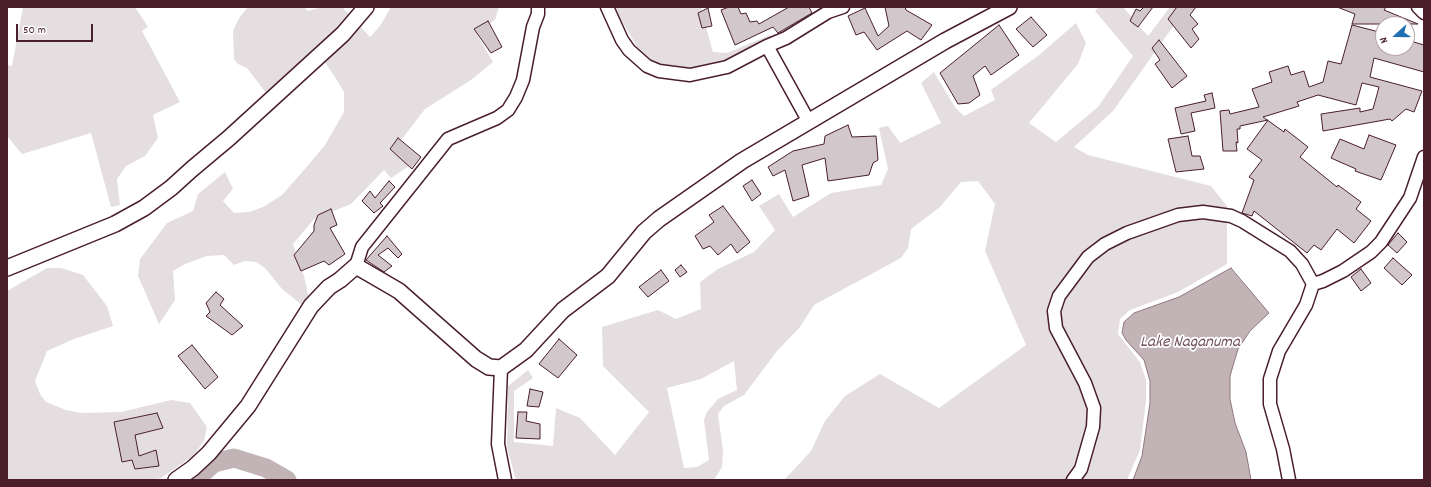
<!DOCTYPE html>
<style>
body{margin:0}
#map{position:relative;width:1431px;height:487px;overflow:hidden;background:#fff;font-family:Dekko,sans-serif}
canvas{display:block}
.frame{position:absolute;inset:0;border:8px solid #4a1f2b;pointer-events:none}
.north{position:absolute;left:1375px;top:16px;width:40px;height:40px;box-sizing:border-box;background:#fff;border:1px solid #b7a5aa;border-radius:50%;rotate:249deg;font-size:11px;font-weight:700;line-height:16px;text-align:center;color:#4a1f2b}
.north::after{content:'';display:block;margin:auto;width:14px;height:18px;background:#1f6fb2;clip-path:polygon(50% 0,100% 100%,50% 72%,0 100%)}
.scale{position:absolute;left:16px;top:24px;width:77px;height:18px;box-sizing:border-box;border:2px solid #4a1f2b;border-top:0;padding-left:5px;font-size:12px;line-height:14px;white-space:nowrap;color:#4a1f2b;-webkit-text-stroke:3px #fff;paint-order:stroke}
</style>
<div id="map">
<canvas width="1431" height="487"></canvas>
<div class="frame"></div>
<div class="north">N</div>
<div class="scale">50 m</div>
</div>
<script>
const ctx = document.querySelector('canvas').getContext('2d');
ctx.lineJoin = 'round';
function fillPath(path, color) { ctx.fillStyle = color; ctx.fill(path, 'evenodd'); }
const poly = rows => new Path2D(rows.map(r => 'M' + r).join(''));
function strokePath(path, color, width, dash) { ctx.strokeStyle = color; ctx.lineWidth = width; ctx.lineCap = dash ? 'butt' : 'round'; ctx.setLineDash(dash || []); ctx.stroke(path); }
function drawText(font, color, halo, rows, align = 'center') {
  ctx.font = font + ' Dekko,sans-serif'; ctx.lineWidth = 3.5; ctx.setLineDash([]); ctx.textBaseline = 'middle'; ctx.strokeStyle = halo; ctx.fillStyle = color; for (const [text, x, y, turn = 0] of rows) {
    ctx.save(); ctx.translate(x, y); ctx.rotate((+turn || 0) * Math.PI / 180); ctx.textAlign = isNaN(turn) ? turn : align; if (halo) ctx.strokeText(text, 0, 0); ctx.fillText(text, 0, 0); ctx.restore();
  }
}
const green = poly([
 [23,7,135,7,148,27,142,31,180,102,153,115,158,138,145,156,126,166,117,179,120,205,111,207,91,133,22,154,7,136,7,65,12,66],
 [248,7,304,7,308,11,321,7,342,7,370,37,380,26,391,7,499,7,495,20,476,33,493,62,471,80,425,109,395,148,409,166,391,178,384,170,351,204,314,219,293,244,304,276,309,299,302,305,282,289,265,268,256,262,245,261,234,265,224,255,207,256,185,264,173,271,175,300,159,324,138,276,140,259,167,223,193,211,198,194,225,172,233,189,223,201,234,213,249,212,263,207,282,195,304,170,325,145,344,112,344,92,335,77,322,58,272,101,247,68,238,64,234,59,233,31,239,18],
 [613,7,703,7,701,9,713,52,727,53,770,35,772,48,757,56,696,69,673,69,653,64,638,48],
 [1099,7,1124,8,1148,36,1170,7,1187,7,1113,111,1074,147,1088,155,1211,186,1227,206,1227,264,1178,292,1130,310,1120,319,1118,334,1140,362,1146,380,1146,400,1140,450,1127,480,784,480,811,451,825,421,845,396,880,374,939,408,1026,345,985,251,995,204,978,181,961,182,940,207,911,229,908,248,901,258,814,305,800,327,777,351,744,395,724,406,718,414,723,451,722,467,714,480,516,480,507,447,508,386,528,370,533,378,514,391,514,442,553,446,556,408,580,418,615,455,649,412,603,366,602,327,658,310,676,319,701,309,700,282,718,269,754,252,775,230,759,206,779,194,793,217,831,193,881,185,888,169,879,128,888,126,900,143,941,123,921,83,934,72,955,107,964,116,995,100,991,90,1039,55,1076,23,1086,43,1078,64,1029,123,1056,142,1098,107,1133,56,1095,11],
 [734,361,737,390,718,399,707,412,704,420,709,460,697,467,684,468,667,388,701,379],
 [47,268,61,268,83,275,107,306,113,326,74,339,47,351,35,381,40,394,46,402,66,410,81,413,121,412,171,400,190,403,207,427,204,441,193,456,161,478,153,480,7,480,7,291]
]);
const water = poly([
 [1231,268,1269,313,1250,331,1238,349,1230,376,1230,399,1235,423,1246,452,1251,480,1133,480,1142,456,1150,403,1150,381,1144,360,1126,340,1122,333,1124,322,1134,313,1179,297,1231,268]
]);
const river = poly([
 [195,480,214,463,234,458,266,468,287,480]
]);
const building = poly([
 [729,7,738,7,741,14,746,13,750,22,757,21,759,24,789,7,809,7,812,13,778,33,773,27,735,45,721,10,729,7],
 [885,7,905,7,906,10,932,25,921,40,907,31,877,50,864,32,856,35,848,16,865,8,878,36,889,26,885,7],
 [1144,7,1153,7,1138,27,1130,21,1136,9,1140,11,1144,7],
 [1177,7,1196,7,1190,15,1198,24,1192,29,1199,39,1191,48,1168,19,1177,7],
 [1337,7,1386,7,1384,10,1418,24,1352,24,1355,14,1337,7],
 [708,8,712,26,702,28,698,13,708,8],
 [1031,17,1047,35,1033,47,1016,29,1031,17],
 [488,21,502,47,491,53,474,29,488,21],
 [999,25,1019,55,991,75,985,66,973,76,980,95,969,103,958,104,940,73,999,25],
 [1352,25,1383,33,1383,48,1407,48,1407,40,1424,45,1424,72,1374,58,1370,77,1422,91,1414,112,1406,109,1392,121,1390,119,1323,131,1321,114,1360,108,1360,112,1373,109,1379,87,1362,83,1356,105,1318,95,1297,102,1299,106,1263,117,1284,132,1285,129,1308,147,1300,157,1337,187,1338,185,1361,202,1356,209,1371,221,1354,243,1337,229,1321,250,1314,245,1307,253,1254,211,1252,216,1242,213,1254,180,1249,177,1262,160,1247,149,1268,120,1240,126,1240,129,1237,129,1238,143,1236,142,1237,151,1223,151,1220,111,1229,110,1230,114,1259,107,1252,89,1272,82,1269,72,1288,66,1291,75,1304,71,1309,87,1323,82,1328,61,1341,64,1352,25],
 [1159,40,1187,76,1172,88,1155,64,1160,60,1152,48,1159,40],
 [1212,93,1215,108,1191,113,1195,131,1181,134,1175,108,1206,101,1204,95,1212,93],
 [848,125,852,137,876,136,878,160,873,163,869,175,828,181,825,158,802,165,809,196,793,201,785,170,773,176,768,167,793,151,824,144,825,136,848,125],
 [1369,135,1396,145,1381,180,1355,171,1356,169,1331,158,1340,139,1364,149,1369,135],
 [1188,136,1192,156,1200,156,1204,169,1176,172,1168,139,1188,136],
 [398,138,421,157,412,169,390,149,398,138],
 [752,180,761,194,752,201,743,186,752,180],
 [389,181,395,187,380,203,383,206,374,213,362,201,370,191,375,198,389,181],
 [723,206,750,242,737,253,731,244,718,255,710,246,703,249,695,236,714,222,709,215,723,206],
 [331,209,337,225,330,228,345,254,329,265,324,261,301,271,294,255,314,231,314,225,318,215,331,209],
 [1398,233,1407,242,1397,253,1388,245,1398,233],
 [387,236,402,254,398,258,388,248,378,255,392,266,384,272,366,260,387,236],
 [1393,258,1412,275,1402,285,1384,268,1393,258],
 [681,265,687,272,680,277,675,270,681,265],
 [1361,269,1371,283,1361,291,1351,277,1361,269],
 [661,270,669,281,648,297,639,287,661,270],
 [216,292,224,299,220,305,243,326,232,335,206,316,210,312,206,303,216,292],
 [559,339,577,355,558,378,539,364,559,339],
 [192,345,218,377,205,389,178,356,192,345],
 [530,389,543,392,539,407,527,406,530,389],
 [518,412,527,412,526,421,540,424,540,439,516,438,518,412],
 [157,413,163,428,135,435,139,456,156,450,159,466,135,469,132,460,122,462,114,422,157,413]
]);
const minor = poly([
 [607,7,622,40,629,50,647,66,659,71,690,75,727,67,767,46,786,38,828,12,843,7],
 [1418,7,1424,13],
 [767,46,809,122],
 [356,266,362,247,448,139,497,118,508,110,516,97,523,80,533,27,538,14,538,7],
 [1313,284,1323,281,1343,271,1371,252,1381,242,1410,198,1424,157],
 [501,368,498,444,505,480],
 [1073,480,1081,469,1093,427,1094,408,1085,383,1056,328,1054,311,1059,296,1088,257,1105,244,1127,233,1178,215,1203,212,1231,216,1242,221,1290,251,1302,264,1313,284,1306,305,1279,351,1270,379,1270,404,1283,449,1289,480]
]);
const tertiary = poly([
 [7,268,115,224,144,208,171,188,192,169,229,138,343,34,366,7],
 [176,480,193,468,209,453,248,406,311,306,329,287,340,280,356,266,399,291,476,359,489,367,501,368,526,350,563,310,608,276,644,232,659,219,742,161,945,41,1009,7]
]);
const waterNames = [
 ["Lake Naganuma",1190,344]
];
fillPath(green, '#e5dee0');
fillPath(water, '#c1b3b6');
strokePath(water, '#91787e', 1);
strokePath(river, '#c1b3b6', 19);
fillPath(building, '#d2c7cb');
strokePath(building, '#4a1f2b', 1);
strokePath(minor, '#4a1f2b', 15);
strokePath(tertiary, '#4a1f2b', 18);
strokePath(minor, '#fff', 12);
strokePath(tertiary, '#fff', 15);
drawText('italic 17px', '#74535c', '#fff', waterNames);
</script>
